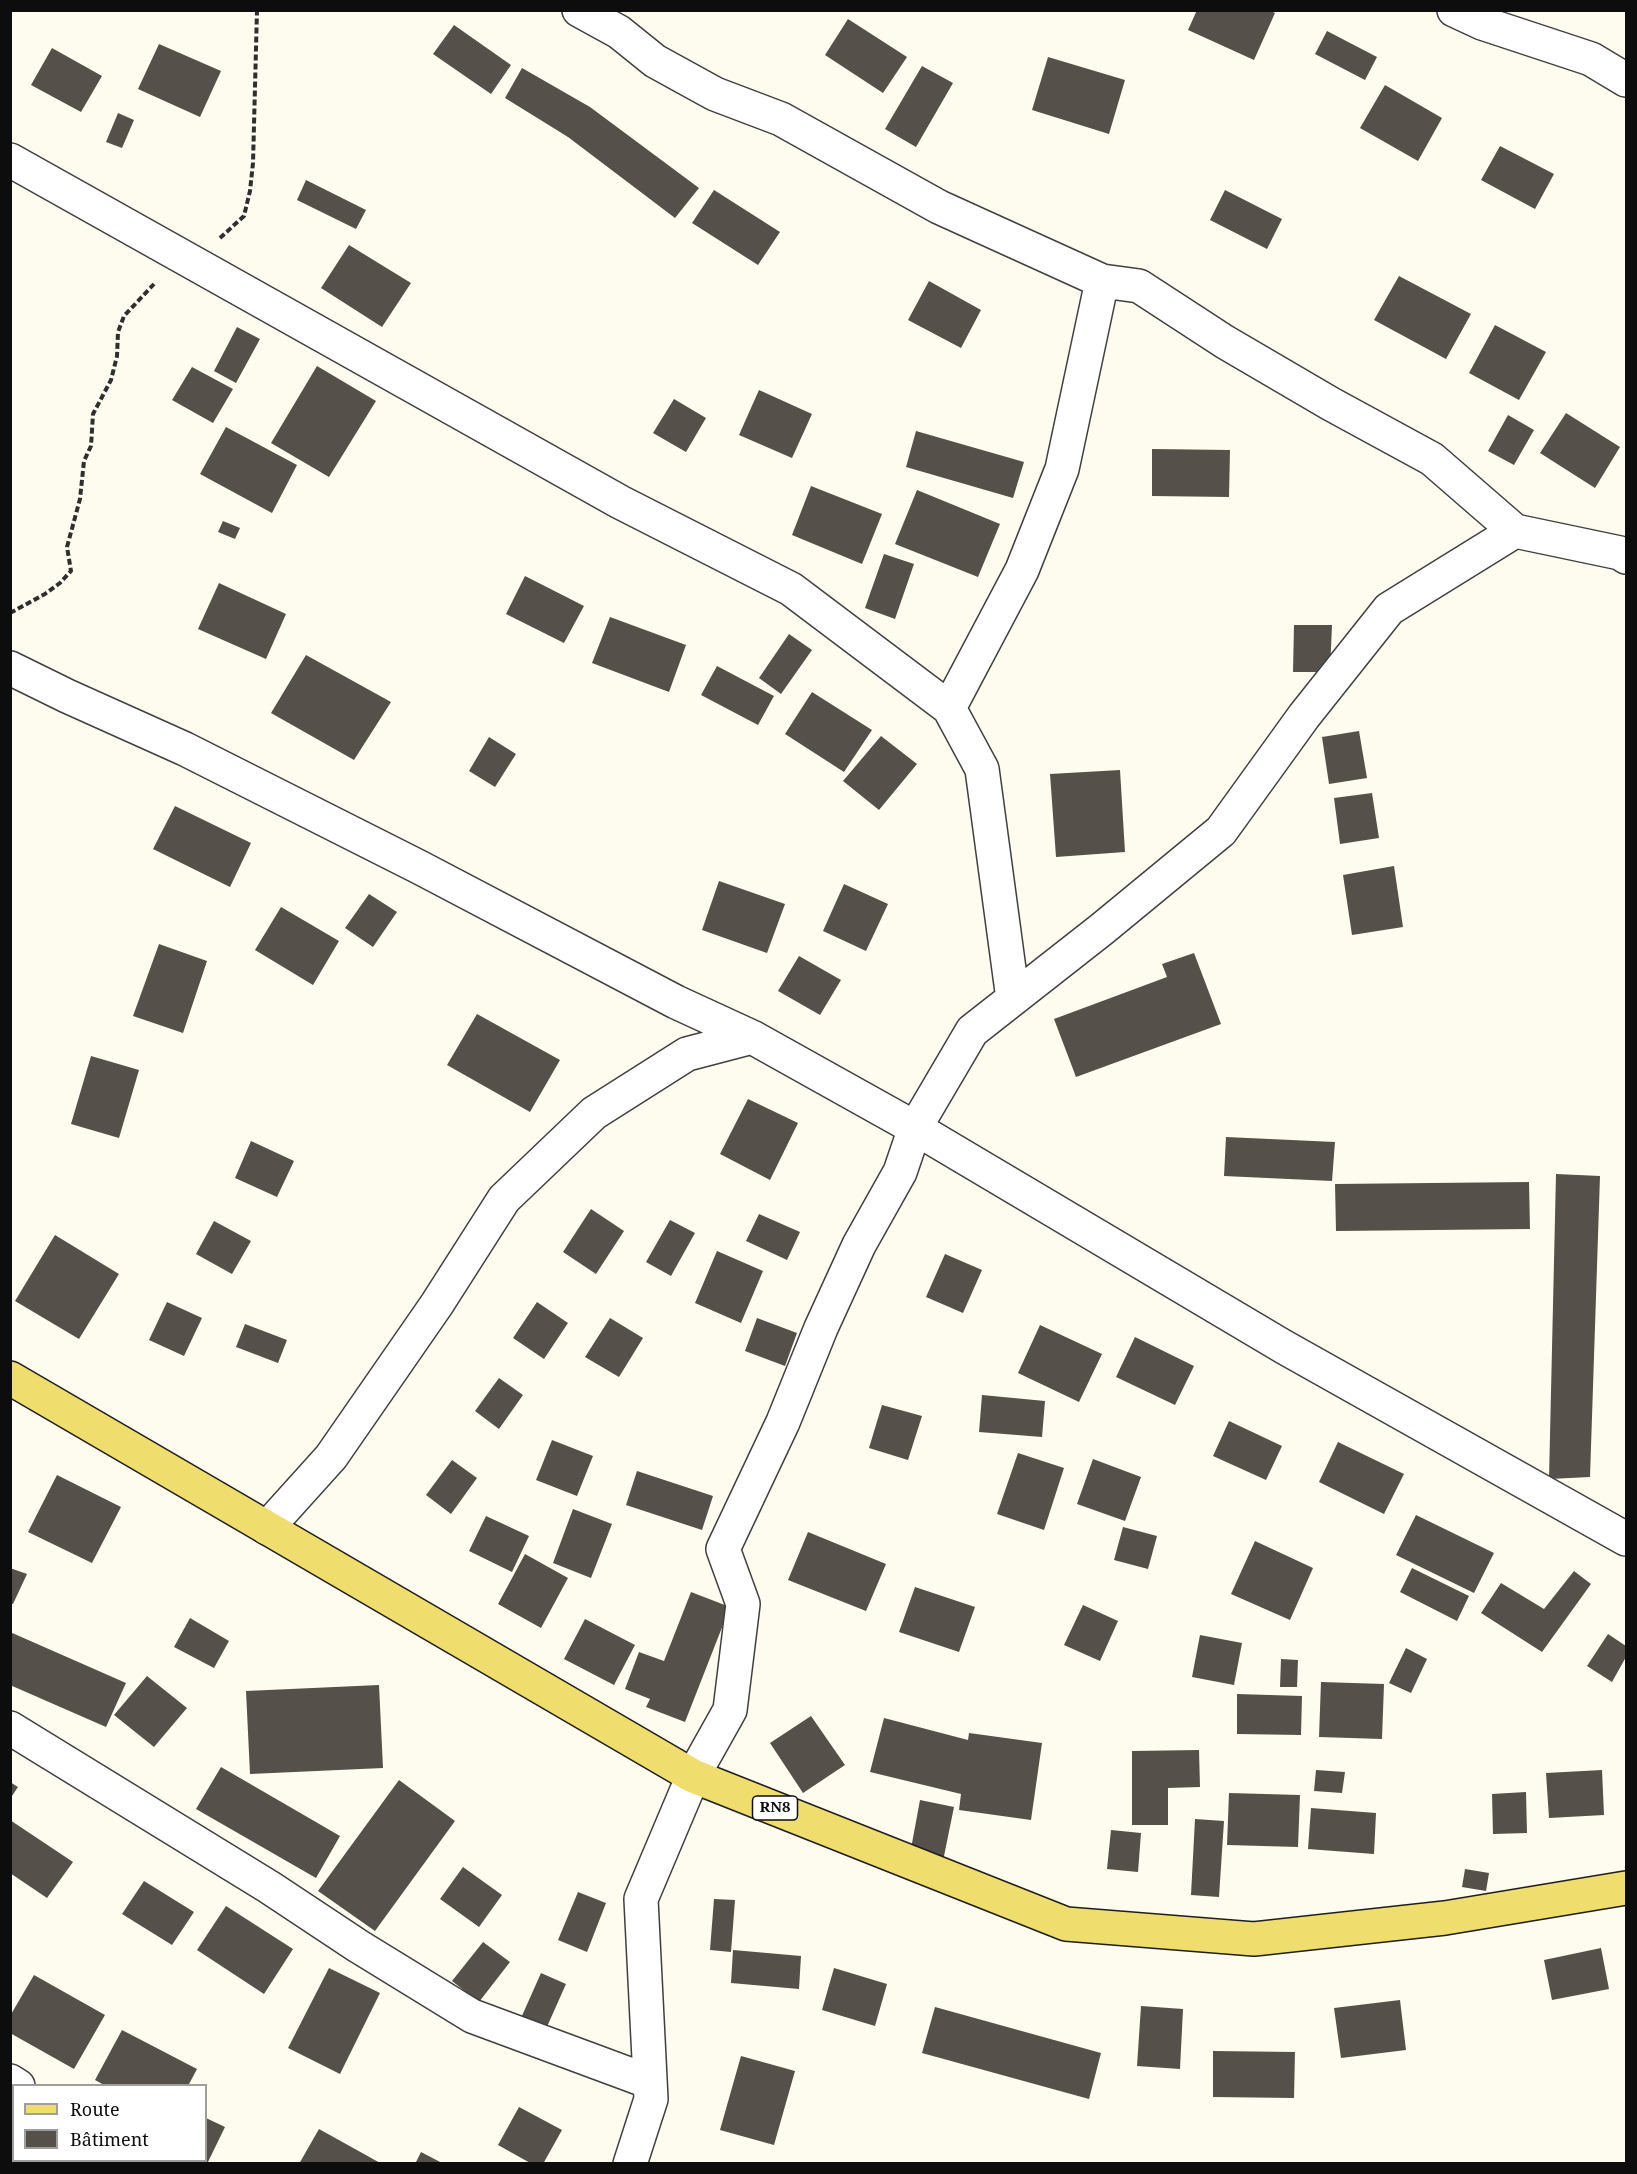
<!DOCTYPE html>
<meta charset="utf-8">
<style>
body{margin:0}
#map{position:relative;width:1637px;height:2174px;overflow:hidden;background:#fefcef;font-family:"Noto Serif",serif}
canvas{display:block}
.frame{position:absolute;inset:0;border:12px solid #0d0d0d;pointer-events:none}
.legend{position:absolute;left:12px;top:2084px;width:195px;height:78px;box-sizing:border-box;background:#fff;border:2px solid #9e9e9e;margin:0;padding:8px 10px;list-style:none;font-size:18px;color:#0d0d0d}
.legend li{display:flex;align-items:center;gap:12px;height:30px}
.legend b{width:30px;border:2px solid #9e9e9e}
</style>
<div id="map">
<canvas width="1637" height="2174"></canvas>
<div class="frame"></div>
<ul class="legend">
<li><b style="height:8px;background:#efdd6d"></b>Route</li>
<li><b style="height:16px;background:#55504a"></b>Bâtiment</li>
</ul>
</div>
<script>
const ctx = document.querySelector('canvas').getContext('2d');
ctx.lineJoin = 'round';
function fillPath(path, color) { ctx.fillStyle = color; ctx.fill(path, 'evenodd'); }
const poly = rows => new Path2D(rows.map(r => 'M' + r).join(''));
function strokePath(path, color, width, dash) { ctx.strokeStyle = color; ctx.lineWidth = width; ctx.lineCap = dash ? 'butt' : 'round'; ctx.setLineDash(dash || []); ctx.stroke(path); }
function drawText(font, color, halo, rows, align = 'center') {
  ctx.font = font + ' "Noto Serif",serif'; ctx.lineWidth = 6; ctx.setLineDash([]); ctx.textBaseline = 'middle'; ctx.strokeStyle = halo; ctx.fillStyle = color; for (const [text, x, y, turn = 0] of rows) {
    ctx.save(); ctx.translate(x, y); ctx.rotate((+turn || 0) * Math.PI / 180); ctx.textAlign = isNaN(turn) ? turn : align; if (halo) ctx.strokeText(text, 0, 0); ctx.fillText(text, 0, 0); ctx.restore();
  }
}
const building = poly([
 [1197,10,1269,10,1275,13,1254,60,1188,30],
 [848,19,907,57,883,93,825,55],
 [454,25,511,65,491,94,433,54],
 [1327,31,1377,57,1365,80,1315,54],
 [159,44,221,71,200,117,138,89],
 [52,48,102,76,81,112,31,85],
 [1048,57,1125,80,1109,134,1032,110],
 [922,66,953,83,916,147,885,129],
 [522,68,590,107,699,188,675,218,568,137,505,98],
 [1385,85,1442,118,1418,161,1360,128],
 [118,113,134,120,122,148,106,142],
 [1500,146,1554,174,1535,209,1481,180],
 [306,180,366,210,356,229,297,200],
 [714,190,780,232,758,265,692,223],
 [1225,190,1282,219,1267,249,1210,220],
 [349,245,411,283,382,327,321,288],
 [1399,276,1471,314,1446,359,1374,320],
 [929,281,981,310,961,348,908,320],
 [1495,325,1546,352,1519,400,1469,373],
 [237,327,260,339,236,383,214,371],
 [317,366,376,401,329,477,271,443],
 [192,367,233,389,213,423,172,400],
 [759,390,812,414,792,458,739,435],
 [674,399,706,418,686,452,653,433],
 [1566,413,1620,447,1595,488,1540,453],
 [1508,415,1534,430,1514,465,1488,451],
 [226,427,297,465,272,513,200,474],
 [916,431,1024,462,1013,498,906,467],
 [1152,449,1230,450,1229,497,1152,496],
 [811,486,882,514,862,564,792,535],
 [917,490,1000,524,978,577,895,544],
 [223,521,240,528,235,539,218,532],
 [884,554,914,564,895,619,865,608],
 [525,576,584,606,564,643,506,614],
 [219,583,286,614,266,659,198,629],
 [610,617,686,645,669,692,592,663],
 [1294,625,1332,625,1330,672,1293,672],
 [789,634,812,650,781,694,759,678],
 [306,655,391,702,354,760,271,713],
 [717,666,774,696,758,725,701,695],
 [812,692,872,730,844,772,785,734],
 [1359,731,1367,778,1329,784,1322,737],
 [881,736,917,764,879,810,843,781],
 [489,737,516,754,495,787,469,771],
 [1120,770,1125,852,1056,857,1050,774],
 [1372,793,1379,838,1340,844,1334,798],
 [175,806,251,843,230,887,153,849],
 [1394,866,1403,927,1352,935,1343,875],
 [719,881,785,904,767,953,702,930],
 [844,884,888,904,866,951,823,931],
 [369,894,397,912,373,947,345,928],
 [281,907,339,941,313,985,255,950],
 [159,944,207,961,183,1033,133,1016],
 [1194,953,1221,1024,1076,1077,1054,1019,1167,977,1162,964],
 [799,956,841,980,820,1015,778,991],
 [477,1014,560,1060,530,1112,447,1065],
 [91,1056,139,1070,119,1138,71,1124],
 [748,1099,798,1123,770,1180,720,1154],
 [1226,1137,1335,1142,1332,1181,1224,1176],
 [251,1141,294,1161,277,1197,235,1178],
 [1556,1174,1600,1176,1590,1477,1549,1479],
 [1529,1182,1530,1229,1336,1231,1335,1184],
 [591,1209,624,1231,596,1274,563,1252],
 [759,1214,800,1232,787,1260,746,1241],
 [670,1220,695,1233,671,1276,646,1262],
 [214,1221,251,1241,232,1274,196,1254],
 [55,1235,119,1274,79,1339,15,1301],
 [717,1251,763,1271,741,1323,695,1303],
 [945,1254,982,1270,963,1313,926,1297],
 [167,1302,202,1318,184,1356,149,1340],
 [537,1302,568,1323,544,1359,513,1338],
 [610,1318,643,1338,619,1377,585,1357],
 [757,1318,797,1333,785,1366,745,1351],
 [245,1324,287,1340,278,1363,236,1347],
 [1040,1325,1102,1354,1079,1402,1018,1373],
 [1135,1337,1194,1366,1175,1405,1116,1377],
 [499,1378,523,1395,499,1429,475,1411],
 [982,1395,1045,1401,1042,1437,979,1432],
 [882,1405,922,1416,908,1460,869,1448],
 [1229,1421,1282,1446,1266,1480,1213,1456],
 [552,1440,593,1456,577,1496,536,1480],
 [1338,1442,1404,1474,1384,1514,1319,1482],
 [1018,1453,1064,1468,1044,1530,997,1514],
 [1093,1459,1141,1477,1125,1521,1077,1504],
 [452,1460,477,1478,451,1514,426,1495],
 [637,1471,713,1496,702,1530,626,1505],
 [57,1475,121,1507,92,1563,28,1532],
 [573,1509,612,1524,591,1578,553,1563],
 [1416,1515,1494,1553,1474,1593,1396,1555],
 [486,1516,529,1536,512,1572,469,1551],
 [1123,1527,1157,1536,1148,1569,1114,1560],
 [808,1532,886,1564,866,1611,788,1580],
 [1255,1541,1313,1568,1290,1620,1231,1594],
 [525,1554,568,1578,541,1628,498,1604],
 [10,1568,27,1574,13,1604,10,1603],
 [1412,1568,1469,1596,1457,1621,1400,1592],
 [1574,1571,1591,1584,1542,1652,1481,1613,1501,1583,1544,1609],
 [915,1587,975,1607,959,1652,899,1632],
 [691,1592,730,1607,685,1722,646,1707,650,1699,625,1689,639,1652,664,1661],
 [1083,1605,1118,1621,1100,1661,1064,1645],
 [190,1618,229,1641,214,1668,174,1647],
 [585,1619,635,1645,614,1685,564,1659],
 [10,1632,126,1683,106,1727,10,1685],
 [1608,1634,1626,1646,1626,1657,1612,1682,1587,1666],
 [1200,1635,1242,1643,1234,1685,1192,1677],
 [1406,1648,1427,1659,1411,1693,1389,1683],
 [1281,1659,1298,1660,1297,1687,1280,1687],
 [147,1676,187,1708,154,1747,114,1715],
 [1321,1682,1384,1684,1382,1739,1319,1737],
 [379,1685,383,1768,250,1774,246,1691],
 [1237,1694,1302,1696,1301,1735,1237,1734],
 [811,1716,845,1765,803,1793,770,1743],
 [884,1718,968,1740,969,1733,1042,1743,1031,1820,959,1810,961,1794,870,1772],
 [1199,1750,1200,1787,1168,1788,1168,1825,1132,1825,1132,1751],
 [221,1767,340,1836,316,1878,196,1809],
 [1316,1770,1345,1772,1342,1793,1314,1791],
 [1602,1770,1604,1815,1549,1818,1546,1773],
 [399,1780,455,1821,375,1931,318,1891],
 [10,1782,18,1787,10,1799],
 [1526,1792,1527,1833,1493,1834,1492,1794],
 [1229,1793,1300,1795,1298,1847,1227,1845],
 [920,1800,954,1807,943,1861,910,1854],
 [1311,1808,1376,1813,1374,1854,1308,1849],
 [1195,1819,1224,1821,1219,1897,1191,1895],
 [10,1820,73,1862,47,1898,10,1873],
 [1111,1830,1141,1833,1138,1872,1107,1869],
 [463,1867,502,1895,479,1927,440,1899],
 [1465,1869,1489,1873,1486,1891,1462,1887],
 [144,1881,194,1912,172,1945,122,1914],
 [578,1892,606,1903,587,1952,558,1940],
 [714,1899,735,1900,731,1952,710,1950],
 [226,1906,293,1949,264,1994,197,1950],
 [483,1942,510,1962,479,2002,452,1981],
 [1601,1948,1609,1989,1552,2000,1544,1960],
 [733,1950,801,1956,799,1989,731,1983],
 [329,1968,380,1993,340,2074,288,2048],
 [834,1968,887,1984,875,2026,822,2010],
 [541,1973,566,1984,546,2029,521,2018],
 [34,1975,105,2015,74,2069,10,2033,10,2016],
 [1400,2000,1406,2050,1341,2058,1334,2008],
 [1141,2006,1183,2009,1180,2069,1137,2066],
 [935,2007,1101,2053,1089,2099,922,2053],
 [122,2030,197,2069,188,2086,106,2086,95,2080],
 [1213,2051,1295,2052,1294,2098,1213,2097],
 [741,2056,795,2071,774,2145,720,2130],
 [519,2107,562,2130,543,2164,532,2164,498,2145],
 [206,2118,225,2127,207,2164,200,2160,206,2160],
 [319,2129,382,2164,299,2164],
 [421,2152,444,2164,415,2164]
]);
const path = poly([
 [220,238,244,216,250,191,253,163,257,10],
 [10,613,45,594,60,583,71,571,67,547,80,499,84,461,91,446,93,414,111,380,117,356,118,332,124,316,154,284]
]);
const minor = poly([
 [579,10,619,32,655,61,715,94,781,119,939,207,1102,281],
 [1454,10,1482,23,1591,59,1626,80],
 [10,160,620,502,791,589,949,708,982,769,1013,999],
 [10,668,67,696,185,749,419,867,676,1002,752,1037,915,1128,1284,1347,1626,1539],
 [949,708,1022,570,1062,469,1102,281,1139,286,1225,342,1331,404,1432,459,1515,531],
 [267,1528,331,1457,437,1304,504,1199,594,1113,687,1054,752,1037],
 [10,1728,269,1887,358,1946,472,2016,650,2082],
 [10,2081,18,2086],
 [149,2160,154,2164],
 [630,2164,651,2099,641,1899,693,1776,730,1710,743,1604,723,1549,783,1422,821,1328,859,1245,900,1172,915,1128,972,1031,1102,929,1221,831,1304,716,1389,609,1515,531,1620,553,1626,557]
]);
const major = poly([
 [10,1378,693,1776,1066,1924,1254,1939,1445,1918,1626,1888]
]);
const shields = [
 [775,1808,45]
];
const shieldNames = [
 ["RN8",775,1808]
];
fillPath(building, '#55504a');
strokePath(minor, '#404040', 36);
strokePath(major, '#1e1e1e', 36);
strokePath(path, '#2f2f2f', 4, [6, 3]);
strokePath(minor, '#fff', 33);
strokePath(major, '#efdd6d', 33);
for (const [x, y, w] of shields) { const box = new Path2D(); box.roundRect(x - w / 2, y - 12, w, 24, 4.5); ctx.fillStyle = '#fff'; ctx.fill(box); strokePath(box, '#0d0d0d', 1.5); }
drawText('bold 15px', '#0d0d0d', null, shieldNames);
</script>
